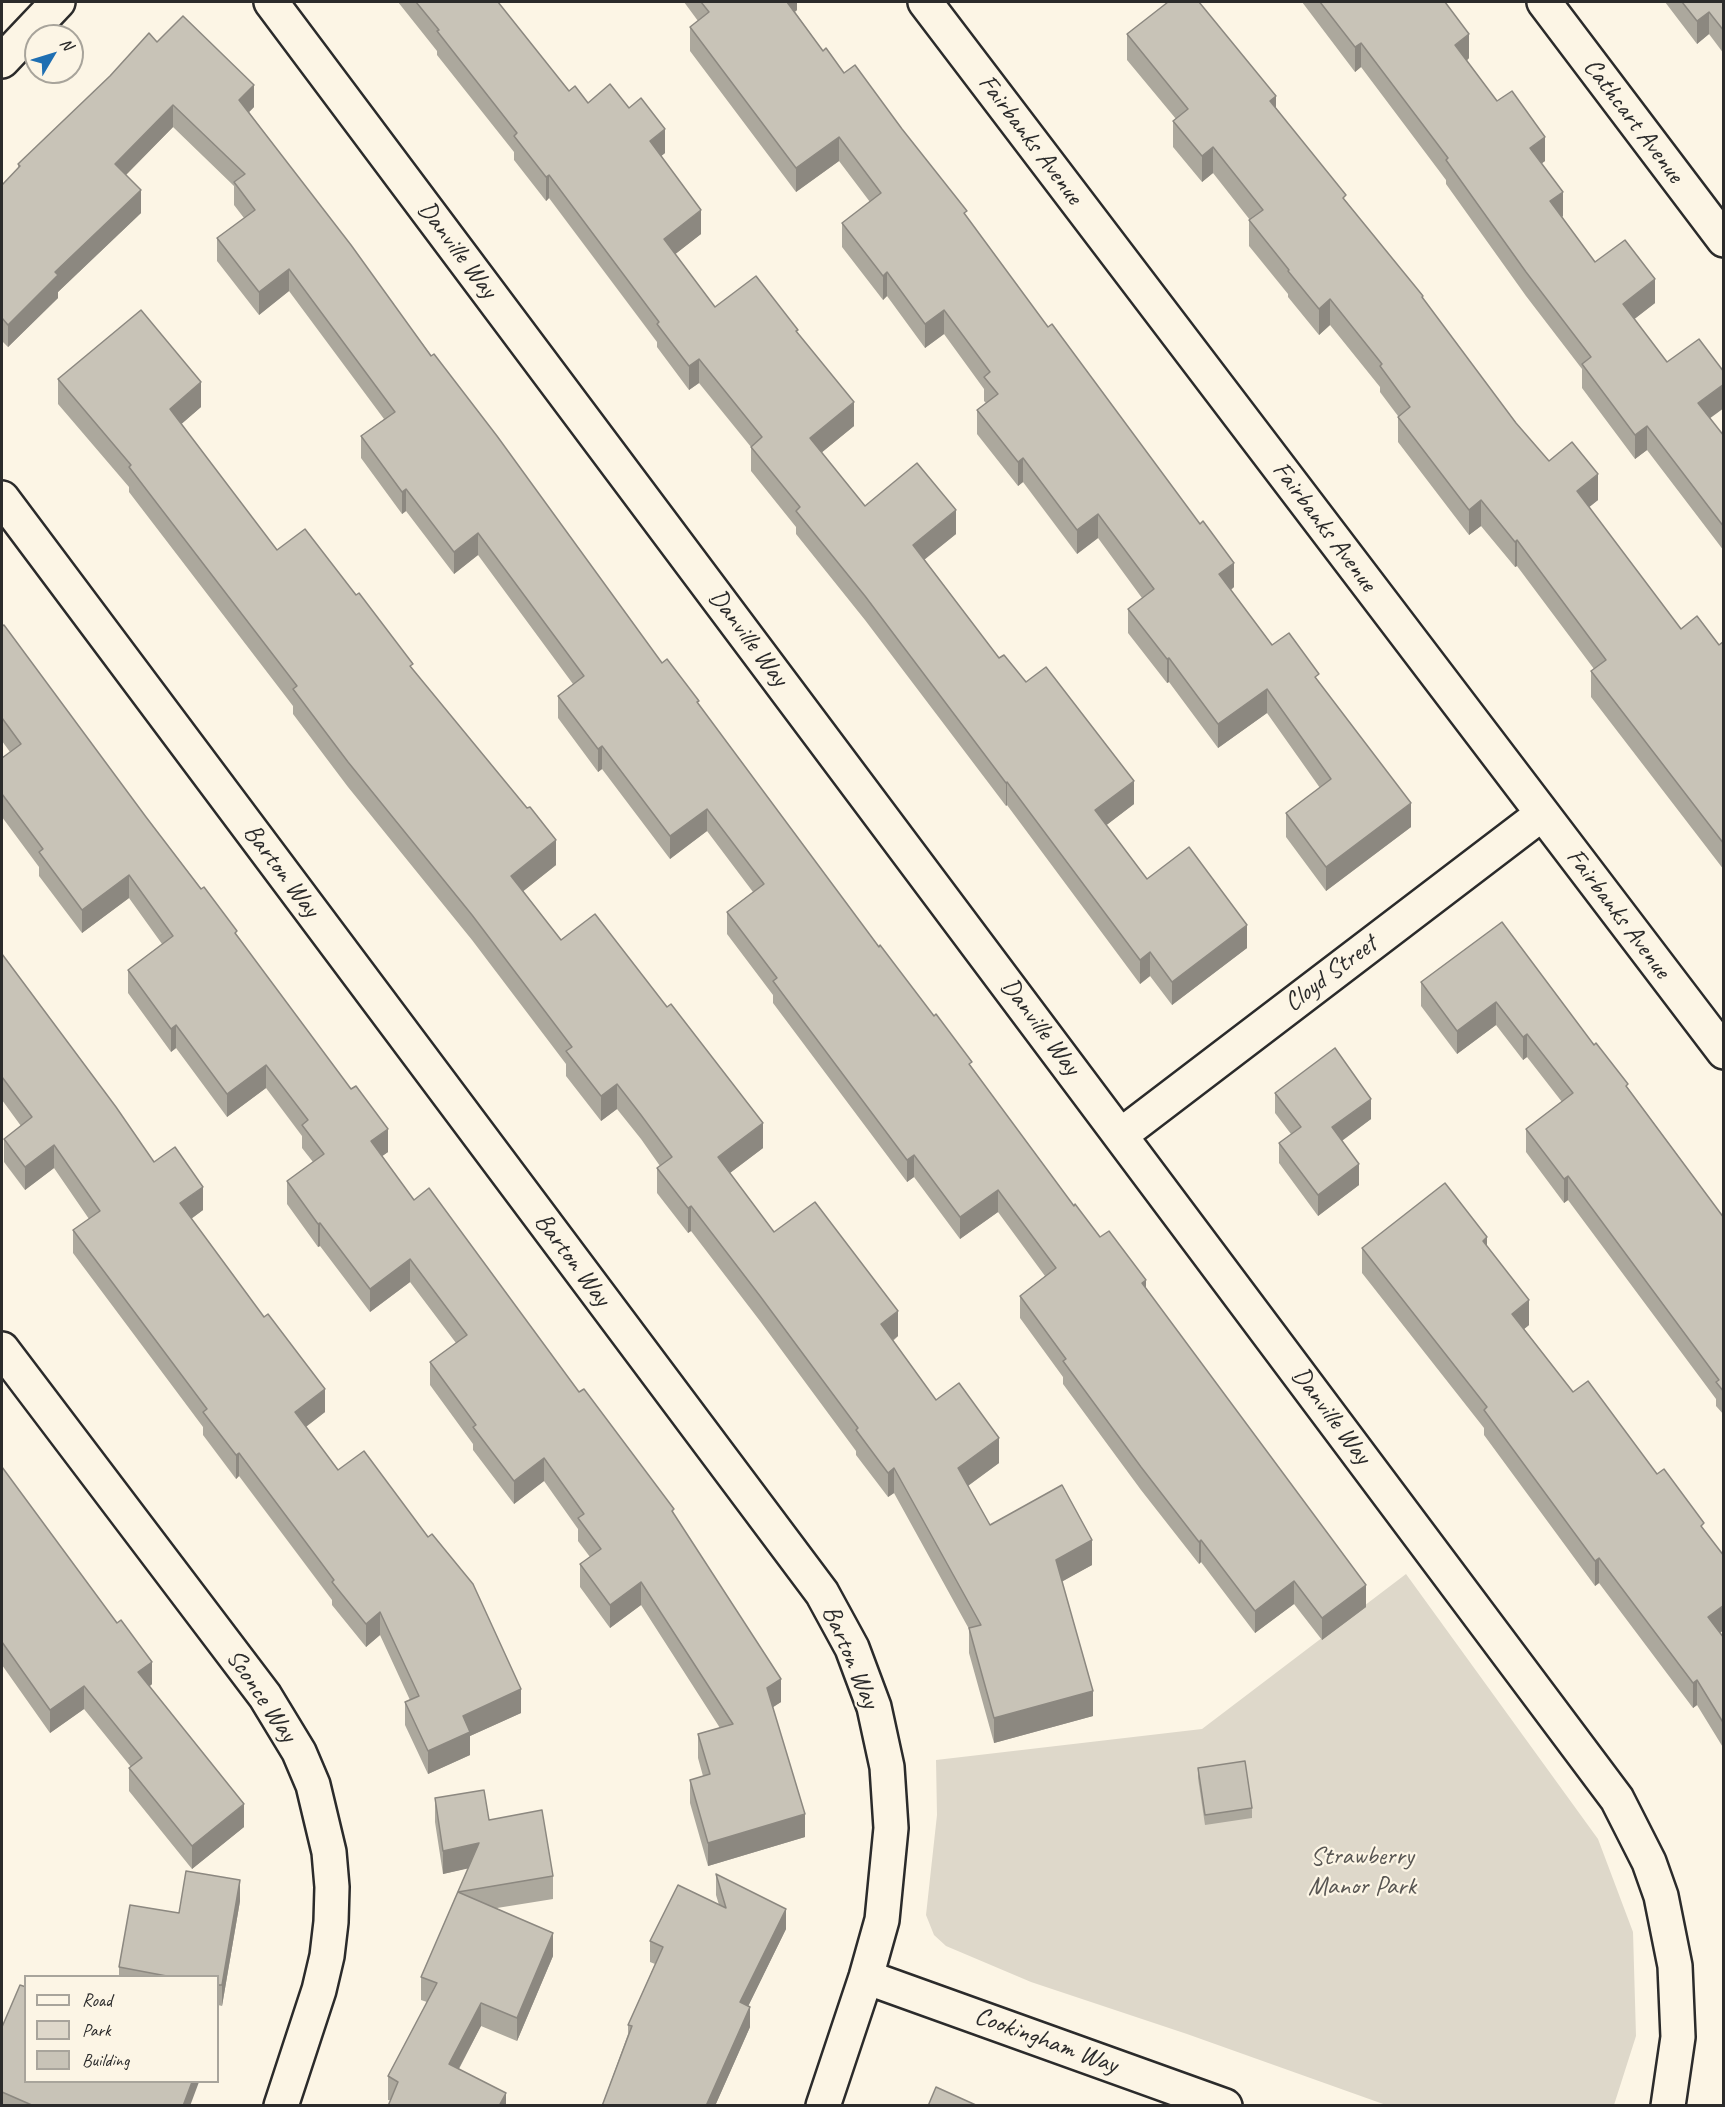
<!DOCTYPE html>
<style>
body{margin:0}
#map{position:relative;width:1725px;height:2107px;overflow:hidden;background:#fcf5e5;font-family:Caveat,sans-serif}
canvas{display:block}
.frame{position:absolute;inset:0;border:3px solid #2b2b2b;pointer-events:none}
.legend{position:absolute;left:24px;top:1975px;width:195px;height:108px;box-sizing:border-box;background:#fcf5e5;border:2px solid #a8a49b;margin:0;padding:8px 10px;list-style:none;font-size:18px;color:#2b2b2b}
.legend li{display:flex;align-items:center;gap:12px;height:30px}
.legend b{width:30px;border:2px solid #a8a49b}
.north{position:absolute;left:24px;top:24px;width:60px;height:60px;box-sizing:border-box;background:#fcf5e5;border:2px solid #a8a49b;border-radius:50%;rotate:52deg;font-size:16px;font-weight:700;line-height:24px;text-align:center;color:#2b2b2b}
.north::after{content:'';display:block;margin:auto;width:21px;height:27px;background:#1f6fb2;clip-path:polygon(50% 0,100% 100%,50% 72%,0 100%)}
</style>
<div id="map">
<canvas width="1725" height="2107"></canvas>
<div class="frame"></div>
<ul class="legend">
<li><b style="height:8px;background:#fcf5e5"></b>Road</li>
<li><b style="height:16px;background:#ded8ca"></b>Park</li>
<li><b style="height:16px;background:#c8c3b7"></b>Building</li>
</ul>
<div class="north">N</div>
</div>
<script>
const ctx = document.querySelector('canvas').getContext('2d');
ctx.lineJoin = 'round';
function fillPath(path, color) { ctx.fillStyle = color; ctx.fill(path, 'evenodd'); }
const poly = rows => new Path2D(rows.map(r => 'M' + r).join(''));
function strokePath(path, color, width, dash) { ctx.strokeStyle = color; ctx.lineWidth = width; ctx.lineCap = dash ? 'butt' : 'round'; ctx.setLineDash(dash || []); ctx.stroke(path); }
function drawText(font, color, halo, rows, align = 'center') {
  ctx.font = font + ' Caveat,sans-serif'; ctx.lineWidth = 4.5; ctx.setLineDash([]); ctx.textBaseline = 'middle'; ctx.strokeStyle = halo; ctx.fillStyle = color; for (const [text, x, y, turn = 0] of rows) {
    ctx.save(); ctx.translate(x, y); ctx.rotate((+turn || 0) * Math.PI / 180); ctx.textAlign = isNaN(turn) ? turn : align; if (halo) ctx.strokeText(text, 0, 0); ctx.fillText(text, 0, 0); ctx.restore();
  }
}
const green = poly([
 [1406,1574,1598,1839,1633,1932,1636,2036,1614,2105,1386,2105,1187,2034,1031,1982,946,1946,934,1935,926,1915,937,1815,936,1760,1202,1729]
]);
const minor = poly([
 [271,2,1617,1799,1649,1862,1661,1896,1675,1966,1678,2037,1668,2106],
 [925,2,1724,1052],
 [1544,2,1724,240],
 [2,61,58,2],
 [2,498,822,1593,852,1648,874,1707,887,1767,891,1828,882,1920,866,1977,823,2106],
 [1121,1135,1542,814],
 [2,1349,265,1696,299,1752,313,1785,329,1852,332,1887,331,1922,327,1956,319,1990,281,2106],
 [866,1977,1225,2106]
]);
const wall = poly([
 [398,2,498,2,569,91,665,153,661,156,701,234,675,254,715,307,798,333,854,426,821,453,865,506,956,534,924,559,999,658,1026,682,1134,804,1106,825,1147,879,1247,948,1172,1005,1150,976,1140,984,1007,805,1006,806,865,620,796,534,796,527,751,471,751,447,699,383,689,390,657,347,657,342,549,198,546,201,514,160,514,152,437,55,437,51],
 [684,2,797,2,797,10,795,12,823,51,844,73,967,217,1234,587,1231,590,1272,645,1319,682,1411,827,1326,891,1286,837,1286,813,1320,788,1267,713,1218,748,1169,682,1167,683,1128,633,1128,609,1142,598,1098,538,1077,554,1023,482,1018,486,977,434,977,410,986,403,984,401,984,389,944,334,925,348,887,296,883,300,842,247,842,223,870,202,839,161,796,192,690,51,690,27,698,21],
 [1302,2,1445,2,1469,58,1467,61,1497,101,1545,161,1542,163,1563,216,1562,217,1595,262,1655,303,1634,319,1724,436,1724,551,1647,450,1635,459,1582,388,1582,369,1526,296,1446,184,1446,180,1361,67,1355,72],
 [1665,2,1724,2,1724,54,1709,34,1697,44],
 [1127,34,1276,108,1346,201,1423,299,1516,423,1549,461,1598,500,1589,507,1681,629,1719,645,1724,641,1724,870,1591,697,1591,671,1594,669,1517,566,1515,567,1481,526,1469,535,1398,442,1398,416,1380,392,1380,387,1330,325,1319,335,1288,297,1288,294,1249,246,1249,220,1250,220,1213,173,1202,182,1173,147,1173,121,1176,119,1127,60],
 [157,42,254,107,249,112,662,663,699,705,879,947,972,1068,1074,1206,1100,1237,1146,1289,1366,1607,1322,1640,1294,1604,1255,1633,1201,1562,1199,1564,1141,1490,1063,1384,1063,1377,1020,1318,1020,1296,1045,1276,998,1212,960,1239,914,1177,907,1182,773,1003,773,995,727,934,727,912,753,892,707,831,670,859,602,769,598,772,558,718,558,696,573,684,478,555,454,574,406,511,402,514,361,458,361,436,384,419,289,291,259,315,217,261,217,238,244,218,234,205,234,186,173,127,126,175,141,213,58,292,58,298,8,347,2,341,2,185,18,168,18,164],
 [58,379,201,407,181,424,277,550,413,670,556,865,523,891,561,940,763,1148,730,1173,774,1232,898,1336,893,1341,936,1400,999,1463,968,1486,990,1525,1092,1565,1062,1581,1093,1716,994,1743,969,1653,969,1629,894,1493,888,1497,856,1455,856,1451,760,1321,691,1231,688,1233,657,1193,657,1168,660,1166,641,1139,617,1109,601,1121,566,1076,566,1064,472,940,348,787,293,714,293,706,129,492,129,487,58,404],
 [2,626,146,817,237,935,388,1152,382,1156,414,1200,579,1392,674,1516,781,1702,773,1707,805,1837,708,1866,690,1803,690,1780,703,1776,698,1758,698,1734,720,1728,641,1605,610,1628,580,1587,580,1564,590,1557,578,1541,578,1529,544,1481,514,1504,473,1450,473,1444,430,1385,430,1362,456,1343,410,1282,370,1312,320,1246,318,1247,287,1204,287,1181,313,1162,302,1148,302,1136,266,1088,227,1117,176,1048,171,1052,128,993,128,970,162,944,129,898,82,933,39,876,39,867,2,817,2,758,10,752,2,741],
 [1502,922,1594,1045,1628,1088,1724,1218,1724,1415,1716,1406,1716,1399,1568,1200,1564,1203,1526,1152,1526,1129,1562,1102,1527,1057,1523,1060,1496,1025,1457,1054,1421,1006,1421,982],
 [2,954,154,1162,203,1210,191,1219,325,1412,306,1427,521,1713,470,1736,470,1755,428,1774,405,1725,405,1702,410,1700,380,1635,366,1647,332,1605,332,1600,239,1476,236,1479,203,1435,203,1427,73,1253,73,1230,89,1219,54,1168,25,1190,4,1162,4,1139,21,1126,2,1100],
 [1275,1093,1371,1119,1342,1141,1359,1185,1318,1216,1279,1163,1279,1143,1291,1134,1275,1113],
 [1487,1247,1529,1325,1524,1329,1573,1392,1657,1474,1704,1530,1720,1633,1724,1638,1724,1749,1697,1705,1693,1708,1599,1583,1595,1586,1484,1435,1484,1428,1362,1273,1362,1248],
 [2,1467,152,1684,149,1687,244,1827,192,1869,129,1791,129,1768,131,1767,84,1709,50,1733,2,1665],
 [1198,1768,1252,1808,1252,1818,1205,1825,1198,1778],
 [435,1798,489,1820,553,1876,553,1899,497,1908,553,1956,517,2041,481,2026,459,2069,506,2106,390,2100,388,2100,388,2076,427,2002,421,2000,421,1977,468,1868,443,1874,435,1822],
 [716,1874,786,1929,748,2006,750,2027,715,2106,602,2106,628,2034,628,2025,655,1964,650,1962,650,1941,719,1905,716,1895],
 [240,1901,222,2006,218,2005,218,1977,119,1977,119,1967,179,1913],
 [2,2027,190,2106,2,2106]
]);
const shadedWall = poly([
 [783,2,797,2,797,10,783,20],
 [1709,12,1709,34,1697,44,1697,21],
 [1469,34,1469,58,1455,70,1455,45],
 [1361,43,1361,67,1355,72,1355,47],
 [254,85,254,107,239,122,239,100],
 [1276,96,1276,122,1270,101],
 [173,105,173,127,115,186,115,164],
 [665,129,665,153,650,165,650,141],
 [839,137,839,161,796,192,796,168],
 [1545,137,1545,161,1530,172,1530,148],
 [1213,147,1213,173,1202,182,1202,156],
 [549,175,549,198,546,201,546,177],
 [141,190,141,213,58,292,58,298,8,347,8,325,55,272],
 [1563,192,1563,216,1550,226,1550,201],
 [701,210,701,234,664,263,664,239],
 [289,269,289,291,259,315,259,292],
 [887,272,887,296,883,300,883,276],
 [1655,279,1655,303,1623,328,1623,304],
 [1330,299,1330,325,1319,335,1319,309],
 [944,310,944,334,925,348,925,324],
 [699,359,699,383,689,390,689,366],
 [201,382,201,407,170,434,170,409],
 [1724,384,1724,408,1698,427,1698,403],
 [854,402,854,426,810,462,810,438],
 [1647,426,1647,450,1635,459,1635,435],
 [1023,458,1023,482,1018,486,1018,462],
 [1598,474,1598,500,1577,517,1577,491],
 [406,489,406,511,402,514,402,492],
 [1481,500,1481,526,1469,535,1469,510],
 [956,510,956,534,913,569,913,545],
 [1098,514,1098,538,1077,554,1077,530],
 [478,533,478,555,454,574,454,552],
 [1517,540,1517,566,1515,567,1515,542],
 [1234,563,1234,587,1219,598,1219,574],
 [1169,658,1169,682,1167,683,1167,659],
 [1267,689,1267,713,1218,748,1218,724],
 [602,746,602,769,598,772,598,749],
 [1134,781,1134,804,1095,834,1095,810],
 [1007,782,1007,805,1006,806,1006,783],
 [1411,803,1411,827,1326,891,1326,867],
 [707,809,707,831,670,859,670,836],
 [556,840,556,865,511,901,511,876],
 [129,875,129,898,82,933,82,910],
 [1247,925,1247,948,1172,1005,1172,982],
 [1150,952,1150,976,1140,984,1140,960],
 [1496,1002,1496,1025,1457,1054,1457,1031],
 [176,1025,176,1048,171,1052,171,1029],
 [1527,1034,1527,1057,1523,1060,1523,1037],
 [266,1065,266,1088,227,1117,227,1094],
 [617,1084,617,1109,601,1121,601,1096],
 [1371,1099,1371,1119,1332,1148,1332,1127],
 [763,1123,763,1148,718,1182,718,1157],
 [388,1129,388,1152,371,1164,371,1141],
 [54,1145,54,1168,25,1190,25,1167],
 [914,1155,914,1177,907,1182,907,1160],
 [1359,1164,1359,1185,1318,1216,1318,1195],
 [1568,1176,1568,1200,1564,1203,1564,1179],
 [203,1187,203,1210,180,1227,180,1203],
 [998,1190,998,1212,960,1239,960,1217],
 [691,1206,691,1231,688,1233,688,1208],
 [320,1223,320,1246,318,1247,318,1224],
 [1487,1237,1487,1262,1483,1241],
 [410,1259,410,1282,370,1312,370,1289],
 [1146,1280,1146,1303,1142,1283],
 [1529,1300,1529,1325,1512,1339,1512,1314],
 [898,1311,898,1336,881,1349,881,1324],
 [325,1389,325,1412,295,1435,295,1412],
 [999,1438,999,1463,958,1493,958,1468],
 [239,1453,239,1476,236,1479,236,1455],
 [544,1458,544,1481,514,1504,514,1481],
 [894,1468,894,1493,888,1497,888,1473],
 [1092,1540,1092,1565,1056,1585,1056,1560],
 [1201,1540,1201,1562,1199,1564,1199,1542],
 [1599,1558,1599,1583,1595,1586,1595,1561],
 [1294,1581,1294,1604,1255,1633,1255,1611],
 [641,1582,641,1605,610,1628,610,1605],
 [1366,1585,1366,1607,1322,1640,1322,1618],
 [1724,1605,1724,1630,1708,1642,1708,1617],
 [380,1612,380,1635,366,1647,366,1624],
 [152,1662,152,1684,138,1695,138,1672],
 [781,1679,781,1702,767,1711,767,1688],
 [1697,1680,1697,1705,1693,1708,1693,1683],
 [84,1686,84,1709,50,1733,50,1710],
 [521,1689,521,1713,470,1736,470,1755,428,1774,428,1751,463,1716],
 [1093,1691,1093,1716,994,1743,994,1718],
 [244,1804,244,1827,192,1869,192,1846],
 [805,1814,805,1837,708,1866,708,1843],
 [479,1843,479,1866,443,1874,443,1851],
 [3,1861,3,1882,2,1882,2,1862],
 [240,1880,240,1901,222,2006,222,1985],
 [786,1909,786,1929,740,2023,740,2002],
 [553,1933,553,1956,517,2041,517,2018],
 [481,2003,481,2026,449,2087,449,2064],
 [750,2007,750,2027,715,2106,706,2106],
 [192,2082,199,2082,190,2106,183,2106],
 [506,2093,506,2106,499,2106]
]);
const building = poly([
 [416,2,498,2,569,91,575,86,588,103,610,84,629,108,641,98,665,129,650,141,701,210,664,239,715,307,756,276,798,330,796,331,854,402,810,438,865,506,917,463,956,510,913,545,999,658,1004,655,1026,682,1046,667,1134,781,1095,810,1147,879,1189,847,1247,925,1172,982,1150,952,1140,960,1007,782,1006,783,865,596,796,511,800,507,751,447,762,437,699,359,689,366,657,324,659,322,549,175,546,177,514,136,517,133,437,31,439,30,416,2],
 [701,2,787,2,823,51,826,48,844,73,855,65,902,129,967,211,964,213,1048,327,1052,324,1200,524,1203,521,1234,563,1219,574,1272,645,1289,633,1319,674,1315,677,1411,803,1326,867,1286,813,1331,779,1267,689,1218,724,1169,658,1167,659,1128,609,1154,589,1098,514,1077,530,1023,458,1018,462,977,410,998,394,984,377,990,372,944,310,925,324,887,272,883,276,842,223,881,193,839,137,796,168,690,27,709,12,701,2],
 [1168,2,1199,2,1276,96,1270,101,1346,195,1343,198,1423,296,1422,297,1516,423,1549,461,1572,442,1598,474,1577,491,1681,629,1697,616,1719,645,1724,641,1724,844,1591,671,1606,660,1517,540,1515,542,1481,500,1469,510,1398,417,1410,407,1380,366,1382,364,1330,299,1319,309,1288,271,1289,270,1249,220,1263,210,1213,147,1202,156,1173,121,1188,109,1127,34,1168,2],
 [1320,2,1445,2,1469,34,1455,45,1497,101,1512,91,1545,137,1530,148,1563,192,1550,201,1595,262,1625,240,1655,279,1623,304,1667,362,1699,339,1724,372,1724,384,1698,403,1724,436,1724,527,1647,426,1635,435,1582,364,1591,357,1526,272,1446,160,1448,158,1361,43,1355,47,1320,2],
 [1682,2,1724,2,1724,31,1709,12,1697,21,1682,2],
 [183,16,254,85,239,100,351,245,431,356,434,354,497,436,662,663,667,659,699,701,697,702,879,947,880,945,934,1016,936,1014,972,1062,969,1064,1074,1206,1075,1204,1100,1237,1109,1231,1146,1280,1142,1283,1366,1585,1322,1618,1294,1581,1255,1611,1201,1540,1199,1542,1141,1467,1063,1361,1066,1359,1020,1296,1056,1268,998,1190,960,1217,914,1155,907,1160,773,981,777,978,727,912,764,884,707,809,670,836,602,746,598,749,558,696,584,676,478,533,454,552,406,489,402,492,361,436,395,412,289,269,259,292,217,238,255,210,234,182,245,174,173,105,115,164,141,190,55,272,58,275,8,325,2,318,2,185,20,166,18,164,110,76,149,33,157,42,183,16],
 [141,310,201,382,170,409,277,550,305,529,356,595,359,593,413,664,410,666,527,808,530,807,556,840,511,876,561,940,595,914,667,1007,671,1004,763,1123,718,1157,774,1232,815,1202,898,1311,881,1324,936,1400,959,1383,999,1438,958,1468,990,1525,1062,1485,1092,1540,1056,1560,1093,1691,994,1718,969,1628,981,1625,894,1468,888,1473,856,1430,858,1428,760,1296,691,1206,688,1208,657,1168,672,1157,641,1115,617,1084,601,1096,566,1051,572,1047,472,915,348,762,293,689,297,686,129,467,131,465,58,379,141,310],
 [4,625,146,817,201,889,204,887,237,931,235,933,351,1089,356,1086,388,1129,371,1141,414,1200,429,1188,579,1392,584,1389,674,1509,672,1511,781,1679,767,1688,805,1814,708,1843,690,1780,710,1774,698,1734,733,1724,641,1582,610,1605,580,1564,601,1549,578,1518,584,1514,544,1458,514,1481,473,1427,476,1425,430,1362,467,1335,410,1259,370,1289,320,1223,318,1224,287,1181,324,1154,302,1125,308,1120,266,1065,227,1094,176,1025,171,1029,128,970,173,936,129,875,82,910,39,852,43,849,2,794,2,758,21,744,2,718,2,626,4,625],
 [1502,922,1594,1045,1596,1043,1628,1084,1626,1086,1724,1218,1724,1392,1716,1382,1719,1380,1568,1176,1564,1179,1526,1129,1573,1093,1527,1034,1523,1037,1496,1002,1457,1031,1421,982,1502,922],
 [2,954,116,1107,154,1162,175,1147,203,1187,180,1203,264,1317,268,1314,325,1389,295,1412,338,1470,364,1451,428,1537,432,1534,473,1584,521,1689,463,1716,470,1732,428,1751,405,1702,419,1696,380,1612,366,1624,332,1582,334,1580,239,1453,236,1455,203,1412,207,1409,73,1230,100,1211,54,1145,25,1167,4,1139,32,1117,2,1077,2,954],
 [1335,1048,1371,1099,1332,1127,1359,1164,1318,1195,1279,1143,1301,1127,1275,1093,1335,1048],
 [1445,1183,1487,1237,1483,1241,1529,1300,1512,1314,1573,1392,1588,1381,1657,1474,1664,1469,1704,1523,1701,1526,1724,1556,1724,1605,1708,1617,1724,1638,1724,1724,1697,1680,1693,1683,1599,1558,1595,1561,1484,1410,1487,1407,1362,1248,1445,1183],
 [2,1467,117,1623,121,1620,152,1662,138,1672,244,1804,192,1846,129,1768,142,1758,84,1686,50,1710,2,1642,2,1467],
 [1245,1761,1252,1808,1205,1815,1198,1768,1245,1761],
 [484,1790,489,1820,542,1810,553,1876,458,1892,553,1933,517,2018,481,2003,449,2064,506,2093,499,2106,388,2106,398,2082,388,2076,437,1983,421,1977,479,1843,443,1851,435,1798,484,1790],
 [186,1871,240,1880,222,1985,218,1985,218,1977,172,1977,119,1967,130,1905,179,1913,186,1871],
 [716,1874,786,1909,740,2002,750,2007,706,2106,602,2106,632,2026,628,2025,663,1947,650,1941,678,1885,726,1908,716,1874],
 [20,1985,26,1987,26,2082,192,2082,183,2106,34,2106,2,2092,2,2027,20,1985],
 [936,2087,978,2106,928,2106,936,2087]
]);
const streetNames = [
 ["Cathcart Avenue",1633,121,53],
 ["Fairbanks Avenue",1030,140,53],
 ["Danville Way",457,250,53],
 ["Fairbanks Avenue",1324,527,53],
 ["Danville Way",748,638,53],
 ["Barton Way",281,871,53],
 ["Fairbanks Avenue",1618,914,53],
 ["Cloyd Street",1331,974,-37],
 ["Danville Way",1040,1027,53],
 ["Barton Way",572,1260,53],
 ["Danville Way",1331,1416,53],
 ["Barton Way",850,1657,67],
 ["Sconce Way",261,1696,56],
 ["Cookingham Way",1046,2041,20]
];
const parkNames = [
 ["Strawberry",1362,1857],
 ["Manor Park",1362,1887]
];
fillPath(green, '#ded8ca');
strokePath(minor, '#2b2b2b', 38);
strokePath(minor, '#fcf5e5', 33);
fillPath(wall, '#aca89d');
fillPath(shadedWall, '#8c8880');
fillPath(building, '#c8c3b7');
strokePath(building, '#8c8880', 1.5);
drawText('26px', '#2b2b2b', '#fcf5e5', streetNames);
drawText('26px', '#585653', '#fcf5e5', parkNames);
</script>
